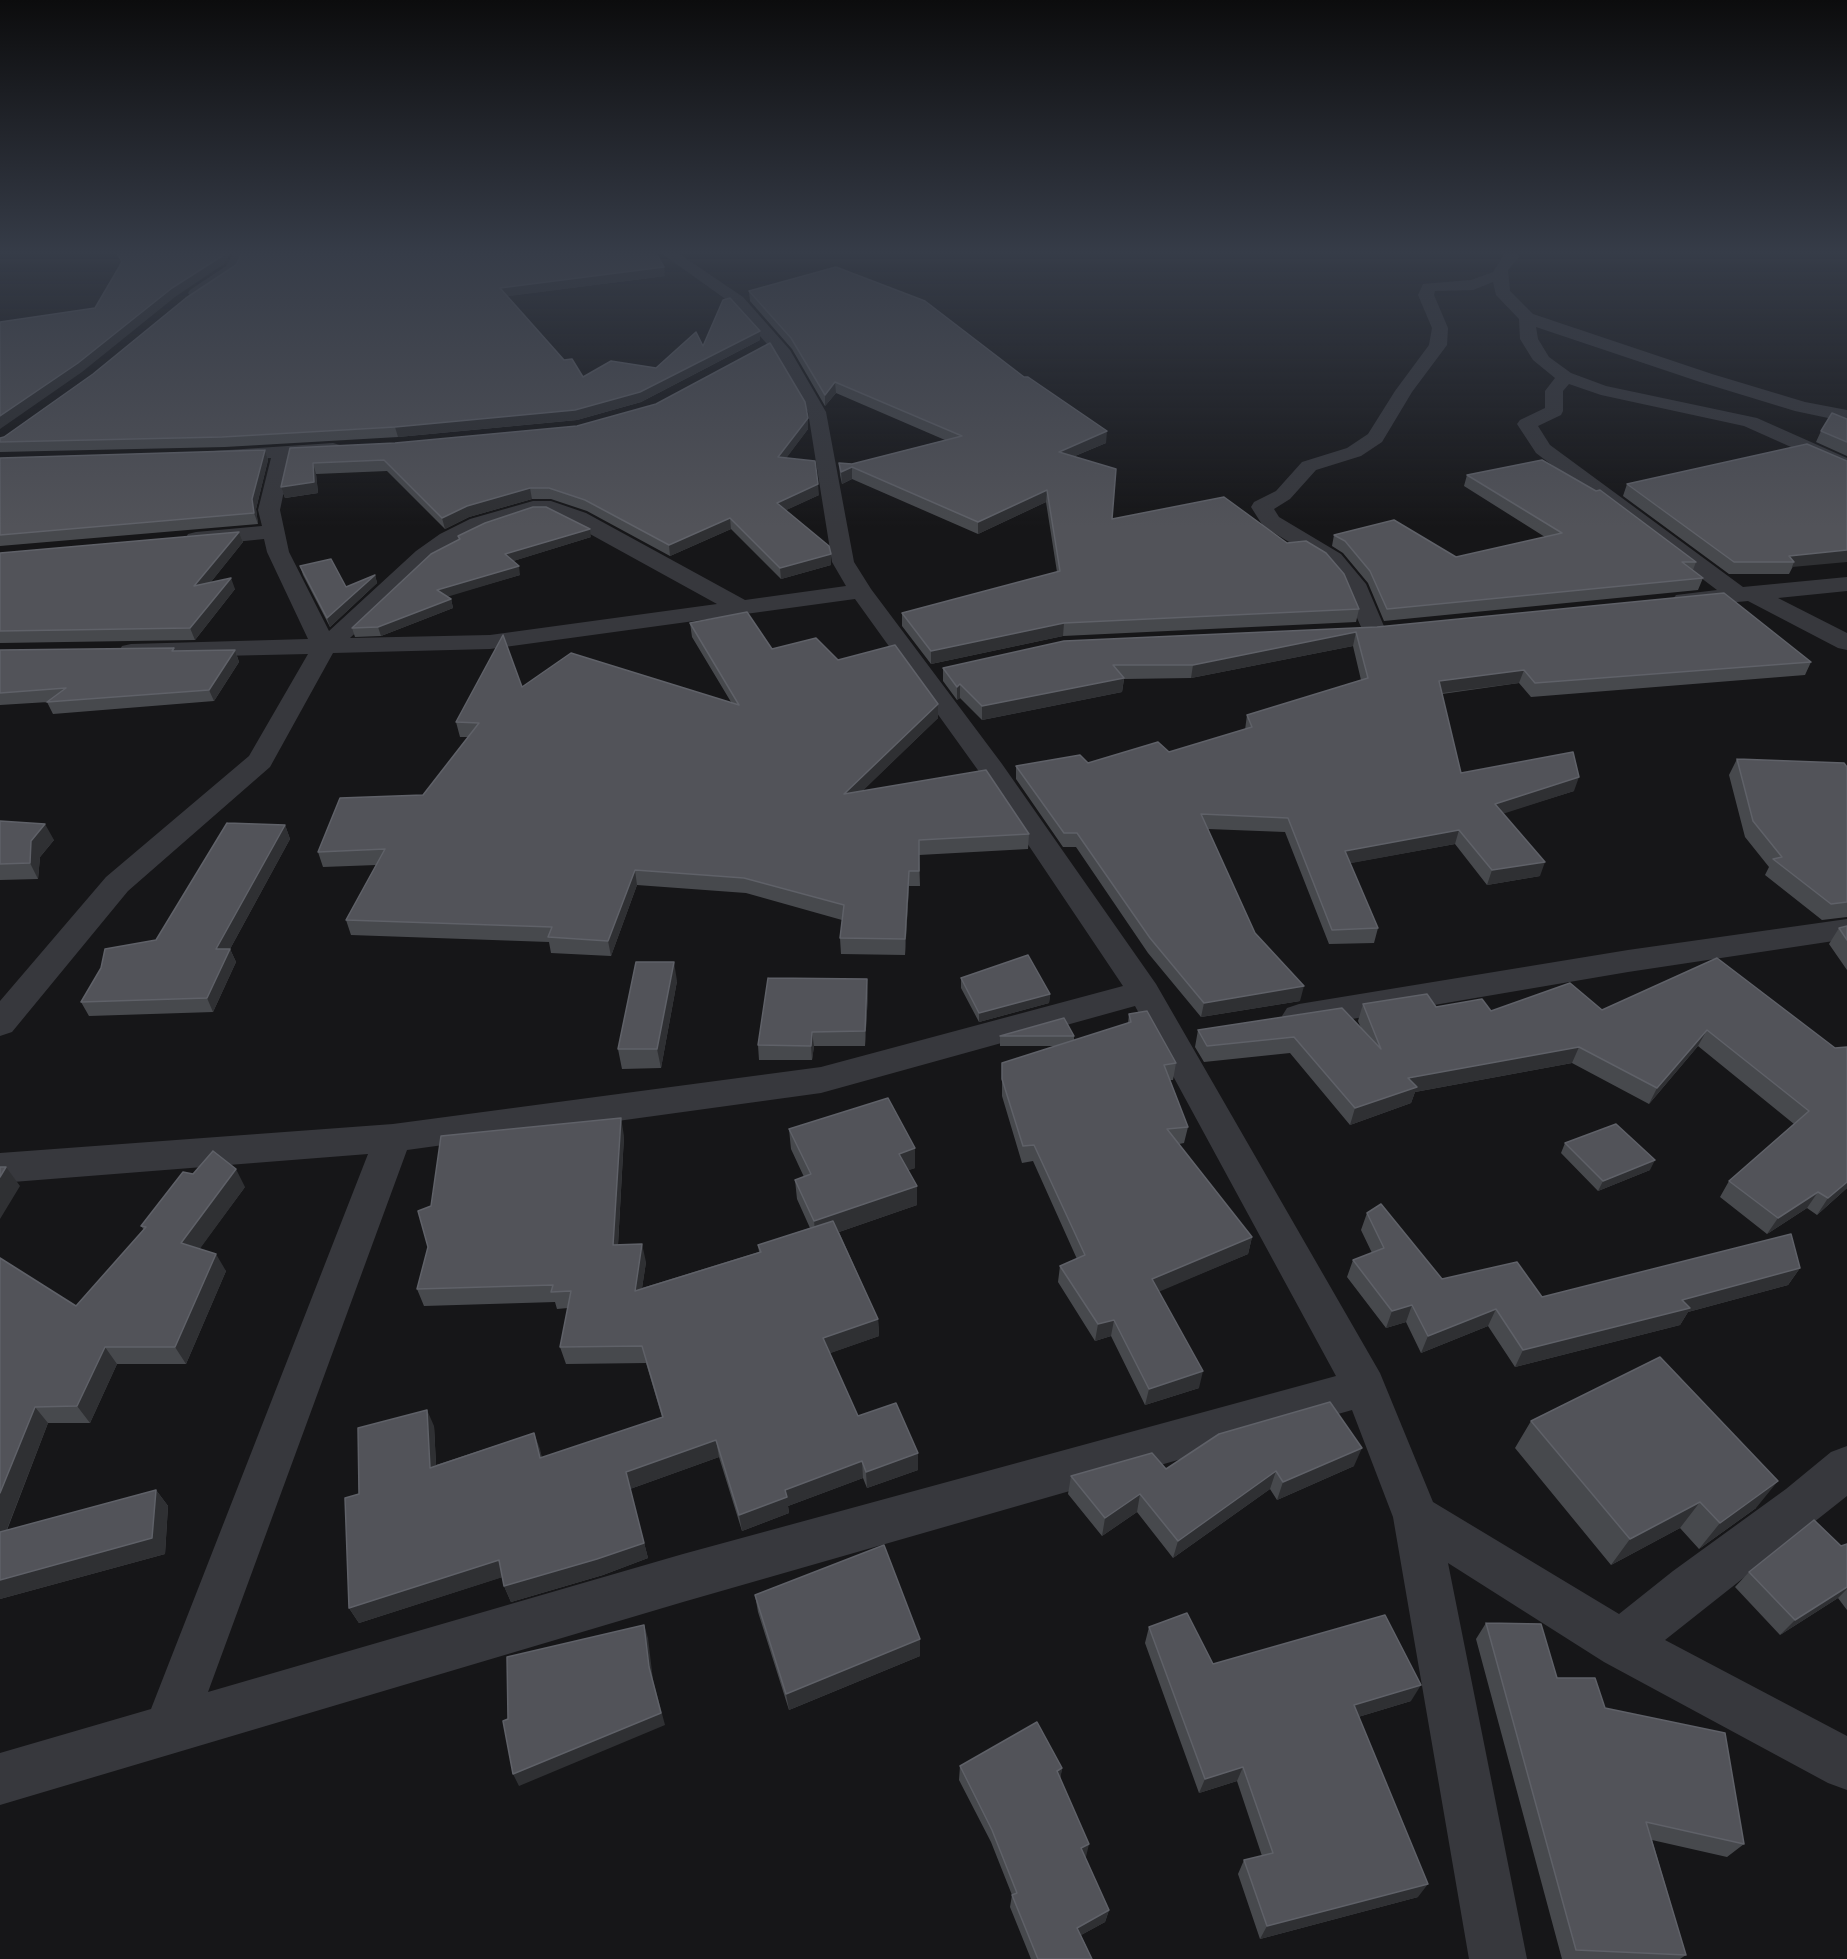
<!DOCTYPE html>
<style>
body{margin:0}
canvas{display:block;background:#161618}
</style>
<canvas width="1847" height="1959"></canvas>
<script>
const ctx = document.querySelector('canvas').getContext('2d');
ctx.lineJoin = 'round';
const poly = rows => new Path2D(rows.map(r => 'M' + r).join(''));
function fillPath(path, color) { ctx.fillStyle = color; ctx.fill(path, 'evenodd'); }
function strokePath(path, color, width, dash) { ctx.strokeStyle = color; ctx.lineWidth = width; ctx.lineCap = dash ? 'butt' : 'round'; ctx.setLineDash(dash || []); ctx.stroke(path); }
const minor = poly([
 [233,253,247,253,237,272,202,296,190,296,188,293,190,290,226,266,233,253],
 [661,253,678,253,743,297,790,350,826,412,854,562,871,589,1002,764,1156,984,1380,1373,1433,1502,1619,1614,1673,1571,1786,1489,1831,1452,1847,1446,1847,1496,1665,1640,1847,1736,1847,1790,1828,1783,1604,1662,1448,1563,1527,1959,1469,1959,1393,1517,1352,1410,683,1602,0,1805,0,1753,151,1709,368,1154,0,1183,0,1153,393,1124,821,1067,1123,986,980,773,855,599,490,649,333,653,270,767,128,891,12,1032,0,1036,0,1001,106,877,249,756,308,654,131,658,122,656,119,651,122,646,131,644,308,639,267,552,264,539,196,546,188,544,185,539,188,534,196,532,262,526,258,510,271,458,220,461,213,459,210,455,213,451,333,443,340,445,343,449,340,453,333,455,291,457,280,510,289,552,329,631,416,551,440,534,470,519,533,501,551,501,586,513,745,600,846,586,832,562,808,412,774,352,731,303,661,253],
 [534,513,548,513,570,523,717,604,490,635,350,638,432,561,456,544,486,529,534,513],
 [1135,1006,1336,1376,683,1554,208,1692,407,1150,821,1093,1135,1006],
 [1503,253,1517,253,1519,257,1508,270,1510,291,1533,314,1712,374,1805,402,1847,410,1847,422,1795,411,1700,382,1536,327,1538,339,1549,357,1571,373,1606,386,1757,418,1847,458,1847,472,1744,426,1601,395,1569,384,1563,391,1563,411,1561,415,1538,426,1550,445,1743,587,1847,577,1847,591,1778,598,1847,633,1847,650,1838,648,1748,601,1684,607,1676,605,1672,600,1676,595,1717,590,1536,453,1517,424,1520,420,1545,408,1545,391,1555,378,1533,360,1520,339,1519,319,1496,295,1493,282,1473,290,1435,291,1434,295,1448,328,1447,345,1412,392,1382,442,1361,456,1316,470,1290,499,1274,509,1279,517,1341,554,1366,584,1386,631,1383,636,1374,638,1365,636,1343,586,1325,564,1263,526,1251,507,1254,502,1276,491,1302,462,1347,448,1368,434,1395,391,1429,345,1432,328,1418,295,1423,284,1471,280,1493,272,1503,256,1503,253],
 [1847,919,1847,939,1628,972,1299,1028,1287,1024,1282,1016,1287,1008,1299,1004,1628,950,1847,919]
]);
const wall = poly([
 [665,276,507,296,564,360,583,377,656,368,703,346,760,340,641,402,577,420,398,437,225,447,0,452,0,438,4,437,93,374,186,298],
 [749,291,1106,443,1075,456,1112,519,1359,609,1356,622,1063,636,931,664,902,626,902,613,1057,572,1046,502,978,534,852,479,842,484,840,475,839,463,852,464,945,440,836,393,825,406,792,349,750,301],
 [1847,419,1847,456,1816,442,1821,431],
 [808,429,786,458,819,495,786,510,831,565,781,579,731,529,670,556,587,511,551,499,532,499,469,517,445,529,387,471,316,474,318,493,285,498,281,487,290,448],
 [265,450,268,460,256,509,258,524,0,546,0,458],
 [1847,461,1789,574,1729,574,1623,496,1627,484],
 [1467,475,1696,562,1693,570,1703,578,1698,590,1384,621,1368,583,1343,553,1332,546,1334,535,1456,557,1545,537,1464,486],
 [239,532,243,542,210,583,235,589,195,640,0,643,0,553],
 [458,536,591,537,513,561,520,575,447,596,451,599,453,608,381,636,355,637,352,628,459,540],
 [300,566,346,587,375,575,377,583,330,627,303,575],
 [690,623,772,649,838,660,938,704,938,718,863,790,1029,834,1028,849,919,855,920,886,909,886,905,955,841,954,840,938,842,920,746,893,637,885,611,956,551,953,549,942,351,935,346,920,376,865,323,867,318,852,423,795,468,737,460,737,456,722,522,687,731,702,692,637],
 [1377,627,1811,662,1805,675,1531,697,1519,683,1442,694,1461,773,1574,791,1503,813,1540,876,1487,885,1455,844,1350,863,1378,928,1374,943,1329,944,1285,832,1208,829,1255,933,1300,1001,1201,1017,1148,953,1076,847,1063,847,1016,779,1016,766,1088,763,1169,752,1245,730,1247,715,1361,680,1353,646,1191,678,1124,679,1122,692,982,720,960,698,957,700,943,681,943,668],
 [0,650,176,651,235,650,239,662,214,701,53,714,47,702,48,702,0,705],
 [1737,759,1847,767,1847,917,1822,920,1765,875,1769,867,1745,837,1729,775],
 [0,821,54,840,40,857,38,879,0,880],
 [285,825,290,839,230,949,236,962,213,1012,89,1016,81,1002,156,940],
 [1847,926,1847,970,1829,944,1839,928],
 [961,978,1050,994,1049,1003,979,1022,961,988],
 [677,981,661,1068,622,1069,618,1049],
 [868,994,865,1046,814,1046,812,1060,759,1060,758,1045],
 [1363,1004,1436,1007,1491,1011,1602,1010,1835,1048,1847,1188,1817,1215,1807,1208,1767,1234,1720,1197,1729,1181,1794,1124,1698,1046,1649,1104,1572,1063,1415,1092,1411,1103,1350,1125,1290,1053,1204,1062,1195,1047,1198,1030,1361,1028,1358,1021],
 [1129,1014,1176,1063,1173,1080,1170,1080,1188,1127,1184,1143,1179,1144,1252,1237,1248,1254,1159,1291,1199,1388,1145,1405,1111,1336,1095,1341,1058,1282,1060,1266,1077,1259,1033,1161,1022,1163,1002,1096,1002,1063,1058,1046,1000,1046,1000,1036,1074,1036,1074,1041,1128,1023],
 [789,1129,915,1148,915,1168,908,1170,917,1205,839,1232,878,1319,879,1336,830,1353,858,1416,918,1453,918,1470,867,1488,863,1478,788,1506,789,1513,742,1531,719,1457,630,1489,648,1558,603,1575,511,1602,504,1586,502,1577,359,1623,349,1608,359,1494,434,1426,436,1465,534,1433,542,1458,662,1417,646,1363,566,1364,560,1347,568,1308,557,1309,555,1302,424,1306,417,1289,624,1136,618,1245,646,1262,642,1288,759,1252,758,1245,810,1228,797,1199,795,1180,804,1177,791,1149],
 [1565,1143,1650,1170,1598,1191,1561,1153],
 [245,1187,199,1249,226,1271,186,1364,117,1364,90,1423,48,1423,7,1530,156,1490,168,1506,165,1554,0,1599,0,1258,76,1306,144,1230,141,1226],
 [1367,1213,1442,1279,1542,1297,1800,1268,1788,1285,1688,1312,1680,1325,1515,1367,1488,1326,1421,1353,1406,1322,1386,1328,1347,1277,1353,1260,1372,1253,1361,1230],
 [1531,1421,1756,1508,1699,1549,1680,1528,1611,1565,1515,1448],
 [1354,1466,1277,1500,1270,1489,1173,1558,1137,1512,1102,1536,1068,1494,1071,1476,1166,1469],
 [1847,1544,1847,1610,1838,1598,1780,1635,1735,1587,1749,1572],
 [755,1595,920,1656,789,1710,758,1612],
 [1486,1623,1557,1678,1605,1708,1744,1844,1727,1857,1652,1840,1686,1955,1680,1959,1562,1959,1476,1639],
 [1149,1627,1213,1664,1411,1701,1358,1717,1418,1897,1260,1939,1238,1874,1244,1860,1262,1856,1237,1781,1199,1793,1145,1643],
 [960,1766,1062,1768,1060,1779,1086,1857,1085,1857,1109,1910,1105,1922,1081,1935,1092,1959,1031,1959,1010,1907,1012,1895,991,1842,959,1780]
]);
const shadedWall = poly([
 [224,253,231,253,224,264,175,297,82,372,0,429,0,416,172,288],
 [664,267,665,276,502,297,500,288],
 [760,331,760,340,641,402,577,420,398,437,395,427,575,410],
 [835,382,836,393,825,406,825,395],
 [808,418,808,429,779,468,778,457],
 [1107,431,1106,443,1058,463,1059,452],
 [265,450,268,460,256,509,258,524,254,513,252,499],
 [313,463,316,474,318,493,285,498,281,487],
 [852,467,852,479,842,484,841,472],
 [818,484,819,495,778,514,777,503],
 [530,488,532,499,469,517,445,529,442,518,467,506],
 [1047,490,1046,502,978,534,978,522],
 [730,518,731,529,670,556,669,545],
 [590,529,591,537,507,563,505,554],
 [239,532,243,542,199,597,194,586],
 [1847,550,1847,562,1792,567,1794,562,1789,556],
 [831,554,831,565,781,579,780,568],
 [519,566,520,575,440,599,437,590],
 [375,575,377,583,330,627,327,618],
 [231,578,235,589,195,640,190,628],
 [451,599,453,608,381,636,378,627],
 [1064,623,1063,636,931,664,931,651],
 [1356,632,1353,646,1191,678,1193,665],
 [235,650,239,662,214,701,209,690],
 [1524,670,1519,683,1435,694,1439,681],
 [1124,678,1122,692,982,720,982,706],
 [960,684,960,698,957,700,957,687],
 [938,704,938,718,844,809,844,794],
 [1579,777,1574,791,1490,818,1495,804],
 [45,824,54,840,40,857,38,879,30,863,31,841],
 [285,825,290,839,230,949,236,962,213,1012,207,998,216,949],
 [1459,830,1455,844,1341,865,1345,851],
 [1545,862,1540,876,1487,885,1492,870],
 [635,870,637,885,611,956,608,941],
 [909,871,909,886,905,955,905,939],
 [674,962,677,981,661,1068,657,1049],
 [867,979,868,994,865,1046,865,1031],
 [1304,986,1300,1001,1201,1017,1204,1003],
 [1050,994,1049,1003,979,1022,979,1013],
 [1707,1030,1698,1046,1649,1104,1657,1088],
 [812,1032,814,1046,812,1060,811,1046],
 [1579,1047,1572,1063,1415,1092,1411,1103,1350,1125,1355,1108,1408,1078],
 [621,1118,624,1136,617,1262,613,1245],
 [915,1148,915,1168,899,1174,899,1154],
 [1655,1160,1650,1170,1598,1191,1603,1181],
 [6,1167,20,1186,0,1219,0,1177],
 [236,1169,245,1187,191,1261,181,1243],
 [1847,1182,1847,1188,1817,1215,1828,1198],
 [917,1186,917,1205,816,1240,814,1221],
 [1818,1192,1807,1208,1767,1234,1778,1218],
 [1252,1237,1248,1254,1149,1296,1152,1279],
 [642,1244,646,1262,639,1308,635,1291],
 [216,1254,226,1271,186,1364,175,1347],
 [1800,1268,1788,1285,1688,1312,1680,1325,1515,1367,1523,1350,1682,1300],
 [1412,1305,1406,1322,1386,1328,1392,1311],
 [1496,1309,1488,1326,1421,1353,1428,1336],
 [878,1319,879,1336,825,1355,823,1338],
 [1114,1320,1111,1336,1095,1341,1098,1324],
 [105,1347,117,1364,90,1423,77,1406],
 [1203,1371,1199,1388,1145,1405,1149,1389],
 [35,1407,48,1423,0,1547,0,1493],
 [427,1410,434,1426,437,1484,430,1468],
 [534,1433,540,1449,546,1475,540,1458],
 [716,1440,719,1457,630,1489,648,1558,603,1575,511,1602,504,1586,626,1472],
 [1362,1448,1354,1466,1277,1500,1283,1482],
 [918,1453,918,1470,867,1488,866,1472],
 [862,1461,863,1478,788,1506,789,1513,742,1531,739,1515,785,1490],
 [1276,1471,1270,1489,1173,1558,1178,1541],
 [1778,1481,1756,1508,1699,1549,1720,1523],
 [156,1490,168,1506,165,1554,0,1599,0,1580],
 [1140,1494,1137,1512,1102,1536,1105,1518],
 [1700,1502,1680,1528,1611,1565,1630,1539],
 [499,1560,506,1576,359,1623,349,1608],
 [1847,1587,1847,1589,1838,1598,1780,1635,1795,1620],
 [644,1625,648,1638,653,1680,665,1725,519,1786,513,1774,649,1667],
 [920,1639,920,1656,789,1710,786,1694],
 [1421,1685,1411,1701,1345,1721,1354,1705],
 [1243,1767,1237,1781,1199,1793,1205,1779],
 [1062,1768,1060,1782,1057,1771],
 [1089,1844,1086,1857,1078,1860,1081,1848],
 [1428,1884,1418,1897,1260,1939,1267,1926],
 [1109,1910,1105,1922,1074,1939,1077,1928]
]);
const building = poly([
 [117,253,224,253,222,256,172,288,78,363,0,416,0,322,95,308,122,262,117,253],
 [242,253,656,253,664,267,500,288,564,360,572,359,583,377,611,361,656,368,696,332,703,346,723,300,730,298,760,331,640,392,575,410,395,427,222,437,0,442,0,438,4,437,93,374,186,298,236,265,242,253],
 [836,267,925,301,1024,377,1028,377,1107,431,1059,452,1116,469,1112,519,1224,497,1287,543,1306,541,1326,553,1344,574,1359,609,1064,623,931,651,902,613,1060,571,1047,490,978,522,852,467,841,472,839,463,852,464,962,436,835,382,825,395,791,338,749,291,836,267],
 [770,343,805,402,808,418,778,457,815,461,818,484,777,503,829,546,831,554,780,568,730,518,669,545,585,500,549,488,530,488,467,506,442,518,384,460,313,463,314,482,281,487,290,448,395,443,577,426,656,404,770,343],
 [1832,413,1847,419,1847,442,1821,431,1832,413],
 [1807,444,1847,461,1847,550,1789,556,1794,562,1734,562,1627,484,1807,444],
 [265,450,252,499,254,513,0,535,0,458,265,450],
 [1542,460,1596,491,1600,490,1696,562,1682,562,1703,578,1387,609,1370,571,1345,541,1334,535,1394,520,1456,557,1562,533,1467,475,1542,460],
 [533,507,546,507,590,529,505,554,519,566,437,590,451,599,378,627,352,628,431,554,460,539,458,536,485,523,533,507],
 [239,532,194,586,231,578,190,628,0,631,0,553,239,532],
 [331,559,346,587,375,575,327,618,300,566,331,559],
 [1724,593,1811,662,1535,683,1524,670,1439,681,1461,773,1573,752,1579,777,1495,804,1545,862,1492,870,1459,830,1345,851,1378,928,1332,930,1288,818,1201,814,1255,933,1304,986,1204,1003,1150,938,1077,833,1064,833,1016,766,1080,755,1088,763,1158,742,1169,752,1252,727,1247,715,1368,678,1356,632,1193,665,1113,665,1124,678,982,706,960,684,957,687,943,668,1064,641,1377,627,1724,593],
 [747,612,772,649,816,638,838,660,895,645,938,704,844,794,986,770,1029,834,919,840,919,871,909,871,905,939,840,938,844,905,744,878,635,870,608,941,548,937,552,927,346,920,385,849,318,852,340,798,423,795,479,723,456,722,503,635,522,687,571,653,739,705,690,623,747,612],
 [174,648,172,651,235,650,209,690,47,702,66,688,0,693,0,650,174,648],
 [1737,759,1844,763,1847,767,1847,902,1831,904,1773,859,1782,857,1753,821,1737,759],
 [0,821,45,824,31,841,30,863,0,864,0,821],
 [227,823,285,825,216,949,230,949,207,998,81,1002,101,968,105,949,156,940,227,823],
 [1847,926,1847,940,1839,928,1847,926],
 [1028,955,1050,994,979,1013,961,978,1028,955],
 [1717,958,1835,1048,1847,1047,1847,1182,1828,1198,1818,1192,1778,1218,1729,1181,1809,1111,1707,1030,1657,1088,1579,1047,1408,1078,1417,1087,1355,1108,1294,1037,1207,1046,1198,1030,1342,1008,1381,1049,1363,1004,1427,994,1436,1007,1482,999,1491,1011,1570,983,1602,1010,1717,958],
 [636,962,674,962,657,1049,618,1049,636,962],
 [768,978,867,979,865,1031,812,1032,811,1046,758,1045,768,978],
 [1147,1011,1176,1063,1164,1065,1188,1127,1167,1129,1252,1237,1152,1279,1203,1371,1149,1389,1114,1320,1098,1324,1060,1266,1085,1255,1034,1145,1023,1146,1002,1079,1002,1063,1131,1022,1129,1014,1147,1011],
 [1064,1018,1074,1036,1000,1036,1064,1018],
 [888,1098,915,1148,899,1154,917,1186,814,1221,795,1180,811,1174,789,1129,888,1098],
 [621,1118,613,1245,642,1244,635,1291,761,1252,758,1245,833,1221,878,1319,823,1338,858,1416,896,1403,918,1453,866,1472,862,1461,785,1490,787,1497,739,1515,716,1440,626,1472,644,1543,597,1559,504,1586,499,1560,349,1608,345,1498,359,1494,358,1428,427,1410,430,1468,534,1433,540,1458,663,1417,642,1346,560,1347,571,1291,551,1292,553,1285,417,1289,428,1247,418,1211,431,1206,441,1136,621,1118],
 [1616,1124,1655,1160,1603,1181,1565,1143,1616,1124],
 [213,1151,236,1169,181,1243,216,1254,175,1347,105,1347,77,1406,35,1407,0,1493,0,1258,76,1306,146,1227,141,1226,183,1172,193,1174,213,1151],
 [0,1167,6,1167,0,1177,0,1167],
 [1381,1204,1442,1279,1517,1262,1542,1297,1791,1234,1800,1268,1682,1300,1690,1308,1523,1350,1496,1309,1428,1336,1412,1305,1392,1311,1353,1260,1384,1248,1367,1213,1381,1204],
 [1660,1357,1778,1481,1720,1523,1700,1502,1630,1539,1531,1421,1660,1357],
 [1330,1402,1362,1448,1283,1482,1276,1471,1178,1541,1140,1494,1105,1518,1071,1476,1152,1453,1166,1469,1219,1434,1330,1402],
 [156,1490,152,1538,0,1580,0,1532,156,1490],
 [1814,1520,1841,1546,1847,1544,1847,1587,1795,1620,1749,1572,1814,1520],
 [884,1545,920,1639,786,1694,755,1595,884,1545],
 [1187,1613,1213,1664,1385,1615,1421,1685,1354,1705,1428,1884,1267,1926,1244,1860,1273,1853,1243,1767,1205,1779,1149,1627,1187,1613],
 [1486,1623,1541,1624,1557,1678,1595,1678,1605,1708,1725,1733,1744,1844,1646,1822,1686,1955,1576,1950,1486,1623],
 [644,1625,649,1667,661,1713,513,1774,503,1721,508,1719,507,1657,644,1625],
 [1037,1722,1062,1768,1057,1771,1089,1844,1081,1848,1109,1910,1077,1928,1092,1959,1038,1959,1012,1895,1017,1893,992,1830,960,1766,1037,1722]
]);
fillPath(minor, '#37383d');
fillPath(wall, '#47494d');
fillPath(shadedWall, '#2f3033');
fillPath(building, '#525359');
strokePath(building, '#5f6168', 1.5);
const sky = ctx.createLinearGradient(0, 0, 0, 527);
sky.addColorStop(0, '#0c0c0d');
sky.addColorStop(0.48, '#363c48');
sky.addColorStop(1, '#363c4800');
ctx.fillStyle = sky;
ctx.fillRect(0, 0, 1847, 527);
</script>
